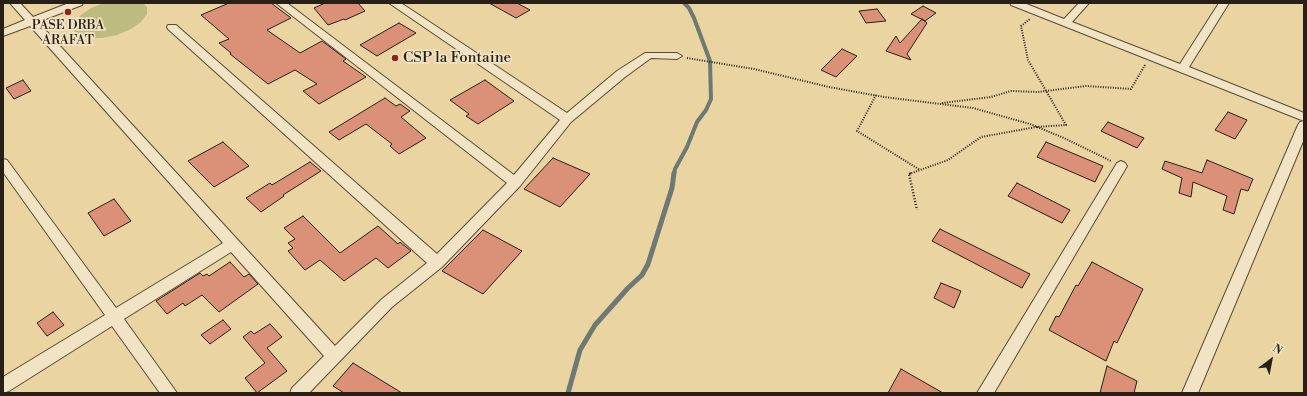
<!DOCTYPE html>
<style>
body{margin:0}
#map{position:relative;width:1307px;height:396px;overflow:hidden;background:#e9d4a2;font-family:"Libre Bodoni",serif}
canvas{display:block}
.frame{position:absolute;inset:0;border:4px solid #281f16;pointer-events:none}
.north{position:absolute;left:1251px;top:340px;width:40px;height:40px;-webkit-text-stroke:3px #f1e3c3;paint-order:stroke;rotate:32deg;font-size:11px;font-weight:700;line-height:16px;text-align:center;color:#281f16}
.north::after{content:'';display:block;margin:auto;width:14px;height:18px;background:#281f16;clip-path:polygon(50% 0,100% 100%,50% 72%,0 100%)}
</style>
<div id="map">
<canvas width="1307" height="396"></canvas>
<div class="frame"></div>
<div class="north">N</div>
</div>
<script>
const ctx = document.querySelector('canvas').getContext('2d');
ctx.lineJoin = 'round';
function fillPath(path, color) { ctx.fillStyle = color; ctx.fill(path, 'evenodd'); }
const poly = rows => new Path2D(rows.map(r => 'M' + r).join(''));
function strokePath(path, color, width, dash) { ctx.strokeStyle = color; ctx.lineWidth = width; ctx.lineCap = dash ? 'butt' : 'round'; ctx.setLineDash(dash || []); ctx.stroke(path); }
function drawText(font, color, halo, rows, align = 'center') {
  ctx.font = font + ' "Libre Bodoni",serif'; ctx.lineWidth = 3.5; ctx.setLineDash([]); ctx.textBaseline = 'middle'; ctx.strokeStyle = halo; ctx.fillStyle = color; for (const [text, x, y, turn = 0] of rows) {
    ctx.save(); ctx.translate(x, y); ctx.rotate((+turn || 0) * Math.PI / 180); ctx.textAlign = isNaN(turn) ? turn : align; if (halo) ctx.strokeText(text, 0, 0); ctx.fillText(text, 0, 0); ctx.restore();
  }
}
const green = poly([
 [104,3,143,3,147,7,147,14,141,22,131,29,117,35,102,38,88,38,78,35,73,30,74,23,81,15,91,8]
]);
const streamFar1 = poly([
 [674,174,675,169,687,147,697,122,706,110,711,99,710,61,694,18,689,8,684,3]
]);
const stream = poly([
 [568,393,580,350,595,325,628,288,642,275,648,264,672,188,674,173]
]);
const building = poly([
 [229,3,271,3,291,18,267,30,300,53,322,41,346,59,343,61,366,77,319,104,303,91,317,84,295,70,268,84,230,54,231,53,219,43,229,39,201,15,229,3],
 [325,3,358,3,365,11,345,20,344,19,328,25,314,8,325,3],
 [489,3,517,3,530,10,516,18,489,3],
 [923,6,936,13,925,21,911,14,923,6],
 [877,9,886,21,866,23,859,11,877,9],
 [922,19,927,23,907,54,911,60,886,51,896,36,900,43,922,19],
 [399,23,416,33,377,56,360,45,399,23],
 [842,49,857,56,836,77,821,70,842,49],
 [23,80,31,91,14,99,6,88,23,80],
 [485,80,514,101,478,124,466,116,469,114,450,100,485,80],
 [385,98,396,106,400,104,410,111,401,117,426,138,399,154,390,146,392,144,366,124,339,140,329,132,385,98],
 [1228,112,1247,120,1235,139,1215,130,1228,112],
 [1108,122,1144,138,1137,148,1101,131,1108,122],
 [223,142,249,166,214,187,188,161,223,142],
 [1046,142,1103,166,1095,182,1037,157,1046,142],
 [553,158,590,174,560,207,524,189,553,158],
 [1207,160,1253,179,1248,191,1241,189,1234,214,1223,210,1227,196,1193,182,1191,197,1179,193,1182,178,1162,169,1165,161,1202,173,1207,160],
 [310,162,321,171,283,195,284,196,261,212,246,198,270,183,272,185,310,162],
 [1017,183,1070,210,1062,223,1008,196,1017,183],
 [114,199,131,221,104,236,88,213,114,199],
 [303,216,340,253,378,226,398,244,400,242,411,251,388,268,376,258,344,281,320,260,305,270,288,251,293,248,288,243,295,239,284,228,303,216],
 [940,229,1030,274,1022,288,932,241,940,229],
 [483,230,522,251,483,294,442,271,483,230],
 [230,262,244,277,249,274,258,284,219,312,202,295,185,306,183,303,167,314,156,301,200,273,203,276,207,274,209,276,230,262],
 [1092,262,1143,289,1117,343,1114,341,1106,361,1049,330,1056,316,1059,317,1076,285,1078,286,1092,262],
 [941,283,961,291,954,308,934,298,941,283],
 [53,312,64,325,47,336,37,323,53,312],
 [223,320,231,329,210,344,201,335,223,320],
 [270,324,282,337,267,348,287,371,257,393,245,378,265,363,243,337,251,331,254,334,270,324],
 [353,363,402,393,344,393,333,386,353,363],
 [1107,366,1137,381,1134,393,1100,393,1107,366],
 [901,369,943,393,888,393,901,369]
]);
const pathFar1 = poly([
 [687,58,754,69,829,87,884,97,973,108,1030,124,1064,138,1111,161],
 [876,95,857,131,920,170],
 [942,103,991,97,1011,91,1038,92,1086,86,1131,89,1145,65],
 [909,174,948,160,981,137,1036,127,1066,125,1028,60,1021,26,1030,19]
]);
const path = poly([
 [911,173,909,174,917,210]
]);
const street = poly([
 [10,3,20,3,33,17,69,3,83,3,82,5,38,22,335,346,382,299,427,263,168,29,167,27,168,25,176,25,437,254,507,183,276,3,287,3,514,175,560,120,389,3,401,3,567,113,617,71,645,53,677,53,682,56,677,59,651,58,625,77,571,122,520,186,442,267,392,307,309,393,290,393,292,388,324,356,231,252,124,319,177,393,160,393,112,326,9,391,3,393,3,377,105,315,3,172,3,159,7,160,116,308,223,243,30,26,3,36,3,29,25,20,10,3],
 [1010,3,1024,3,1064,19,1079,3,1089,3,1072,22,1180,64,1219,3,1229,3,1189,67,1304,113,1304,139,1198,393,1182,393,1298,125,1300,122,1304,121,1011,5,1010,3],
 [1121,161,1125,163,1127,166,994,393,977,393,1117,163,1121,161]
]);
const markers = [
 [68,12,4,"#8f2418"],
 [395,58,4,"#8f2418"]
];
const farPoinames = [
 ["PASE DRBA",68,26],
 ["ARAFAT",68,41]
];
const poiNames = [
 ["CSP la Fontaine",403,58]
];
fillPath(green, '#bebb80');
strokePath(streamFar1, '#6e7973', 4);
strokePath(stream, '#6e7973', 5);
fillPath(building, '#db9078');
strokePath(building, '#281f16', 1);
strokePath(street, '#584c39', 2);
strokePath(pathFar1, '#281f16', 2, [1, 1.5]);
strokePath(path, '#281f16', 2.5, [1, 2]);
fillPath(street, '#f1e3c3');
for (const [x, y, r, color] of markers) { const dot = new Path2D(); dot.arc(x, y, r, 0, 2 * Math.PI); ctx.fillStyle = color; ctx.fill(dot); strokePath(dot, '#f1e3c3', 1.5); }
drawText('13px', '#281f16', '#f1e3c3', farPoinames);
drawText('15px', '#281f16', '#f1e3c3', poiNames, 'left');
</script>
